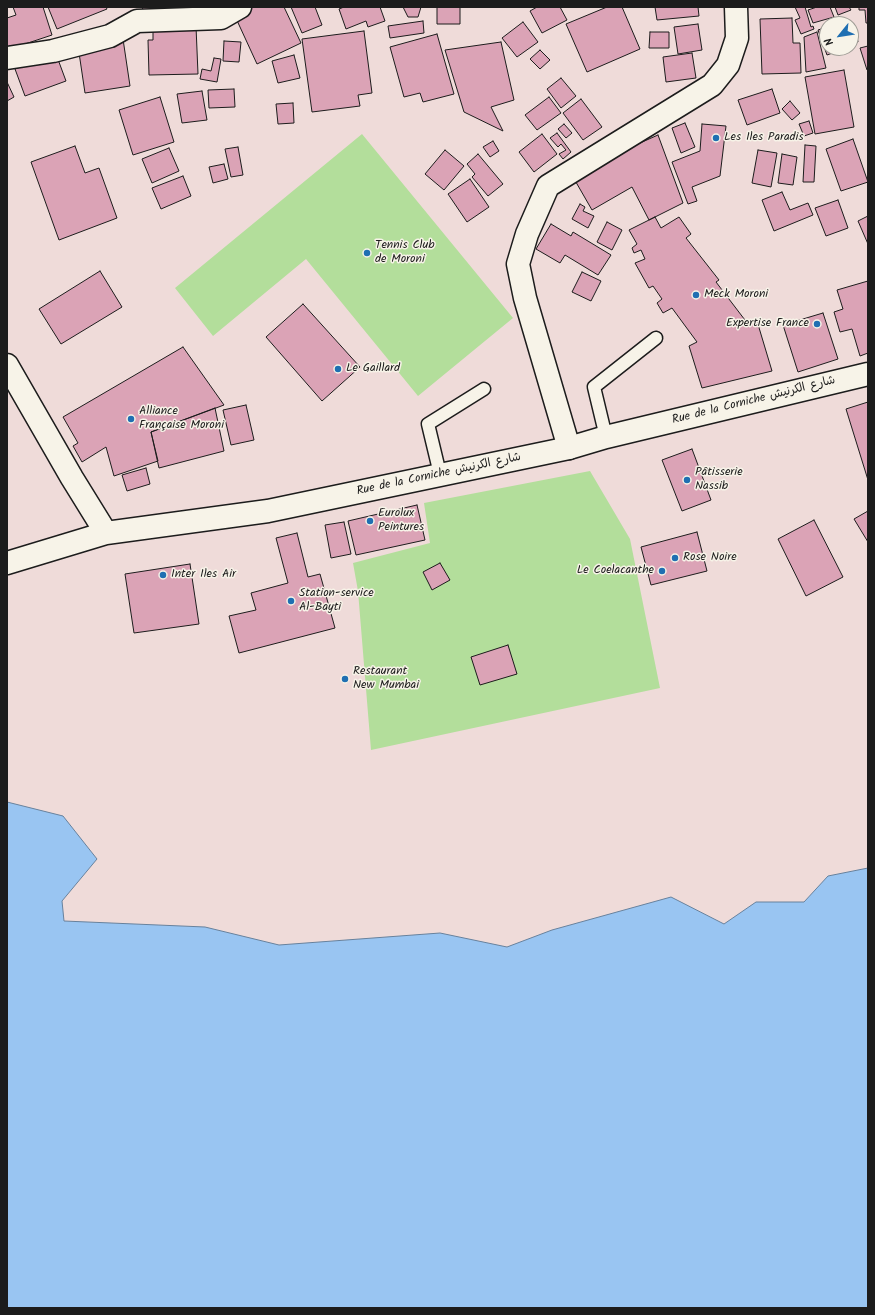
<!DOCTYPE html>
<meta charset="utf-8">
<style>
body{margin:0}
#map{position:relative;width:875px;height:1315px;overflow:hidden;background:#efdbd9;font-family:Kalam,sans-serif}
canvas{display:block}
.frame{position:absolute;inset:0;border:8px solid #1c1c1c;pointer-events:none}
.north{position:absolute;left:819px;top:16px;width:40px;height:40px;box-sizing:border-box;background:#f7f3e8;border:1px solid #9f9d96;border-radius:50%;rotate:240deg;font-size:11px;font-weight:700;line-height:16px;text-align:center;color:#1c1c1c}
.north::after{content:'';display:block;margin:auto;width:14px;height:18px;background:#1f6fb2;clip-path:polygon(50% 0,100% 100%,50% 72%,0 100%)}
</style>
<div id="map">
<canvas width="875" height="1315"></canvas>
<div class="frame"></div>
<div class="north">N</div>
</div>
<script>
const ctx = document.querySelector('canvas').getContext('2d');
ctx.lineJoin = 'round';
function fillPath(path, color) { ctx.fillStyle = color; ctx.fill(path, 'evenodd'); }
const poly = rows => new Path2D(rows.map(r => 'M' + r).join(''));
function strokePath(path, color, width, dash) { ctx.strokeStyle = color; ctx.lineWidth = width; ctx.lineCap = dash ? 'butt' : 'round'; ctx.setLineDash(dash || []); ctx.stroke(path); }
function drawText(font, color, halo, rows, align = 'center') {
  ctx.font = font + ' Kalam,"Playpen Sans Arabic",sans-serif'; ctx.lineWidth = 3; ctx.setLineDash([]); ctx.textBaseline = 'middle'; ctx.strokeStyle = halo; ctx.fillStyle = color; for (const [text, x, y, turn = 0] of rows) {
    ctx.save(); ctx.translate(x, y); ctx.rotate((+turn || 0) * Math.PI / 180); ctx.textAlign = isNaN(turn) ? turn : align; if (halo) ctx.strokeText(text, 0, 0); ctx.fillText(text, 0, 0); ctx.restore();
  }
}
const green = poly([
 [362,134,513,318,418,396,306,259,213,336,175,288],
 [590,471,630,539,660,688,371,750,358,591,353,563,430,543,424,503]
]);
const water = poly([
 [7,802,63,816,97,859,62,901,64,921,205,927,279,945,440,933,507,947,552,930,671,897,724,924,756,902,804,902,828,876,868,868,868,1308,7,1308,7,802]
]);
const building = poly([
 [13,7,43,7,52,35,7,50,7,18,16,15,13,7],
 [48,7,106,7,107,9,57,29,48,7],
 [142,7,183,7,146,18,142,7],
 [249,7,284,7,301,43,257,64,234,14,249,7],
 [291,7,315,7,322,25,302,33,291,7],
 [344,7,380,7,385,21,368,27,366,21,346,29,339,9,344,7],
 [403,7,421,7,418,17,408,17,403,7],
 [437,7,460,7,460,24,437,24,437,7],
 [537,7,560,7,567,20,542,33,530,11,537,7],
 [607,7,622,7,640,49,587,72,566,24,607,7],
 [655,7,698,7,699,16,657,20,655,7],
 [795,7,805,7,811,27,813,26,814,29,801,34,795,20,800,18,795,7],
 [817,7,830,7,834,17,813,23,808,10,817,7],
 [835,7,849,7,851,10,838,15,835,7],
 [859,7,868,7,868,23,866,23,865,10,859,10,859,7],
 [792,18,793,43,800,43,801,73,762,74,760,19,792,18],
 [423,21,424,33,390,38,388,26,423,21],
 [523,22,538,42,517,57,502,38,523,22],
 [698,24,702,50,678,54,674,27,698,24],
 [854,25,858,42,851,44,851,26,854,25],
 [196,26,198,74,149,75,148,40,153,40,153,28,196,26],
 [827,27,827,48,836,48,838,51,827,55,818,30,827,27],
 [364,31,372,93,358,95,360,106,312,112,302,39,364,31],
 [650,32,669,32,669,48,649,48,650,32],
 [817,32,826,68,806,72,804,37,817,32],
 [437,34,454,94,423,102,420,93,404,97,390,47,437,34],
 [123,39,130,86,85,93,78,46,123,39],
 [224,41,241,42,239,62,223,61,224,41],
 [501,42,514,100,491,107,503,131,464,112,445,50,501,42],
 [868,46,868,70,867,70,860,48,868,46],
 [540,50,550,60,540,69,530,59,540,50],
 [692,53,696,78,666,82,663,57,692,53],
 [56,54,66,81,25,96,15,69,56,54],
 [294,55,300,78,278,83,272,61,294,55],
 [214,58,221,59,217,82,200,79,202,69,211,71,214,58],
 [844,70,854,127,815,134,805,77,844,70],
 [561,78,576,96,561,108,547,89,561,78],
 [7,82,14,97,7,101,7,82],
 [234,89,235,107,209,108,208,90,234,89],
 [772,89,780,113,747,125,738,100,772,89],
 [202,91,207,120,182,123,177,94,202,91],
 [160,97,174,142,133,155,119,110,160,97],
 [549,97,561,113,537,130,525,115,549,97],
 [581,99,602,127,583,140,563,113,581,99],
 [790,101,800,113,792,120,782,109,790,101],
 [293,103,294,123,278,124,276,104,293,103],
 [809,121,813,133,804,136,799,124,809,121],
 [685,123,695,147,681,153,672,128,685,123],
 [564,124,572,133,566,138,558,129,564,124],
 [702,124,726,126,720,176,692,187,697,201,688,204,672,162,700,151,702,124],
 [557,133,571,152,563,159,559,154,566,150,561,144,558,147,550,138,557,133],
 [542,134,557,154,534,172,519,152,542,134],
 [658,135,683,203,649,220,632,187,592,210,573,177,631,147,658,135],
 [853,139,868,182,841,191,826,149,853,139],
 [493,141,499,151,490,157,483,147,493,141],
 [805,145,816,146,814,182,803,182,805,145],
 [75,146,85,173,99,168,117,218,59,240,31,162,75,146],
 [238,147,243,175,231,177,225,149,238,147],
 [169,148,179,171,152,183,142,159,169,148],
 [445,150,464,166,444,190,425,174,445,150],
 [758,150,777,153,771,187,752,183,758,150],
 [478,154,503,184,488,196,472,177,475,174,467,164,478,154],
 [782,154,797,157,793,185,778,183,782,154],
 [224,164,228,179,213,183,209,167,224,164],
 [183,176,191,196,161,209,152,188,183,176],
 [470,179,489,207,467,222,448,194,470,179],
 [782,192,790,210,808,203,813,215,774,231,762,200,782,192],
 [838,200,848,228,826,236,815,208,838,200],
 [580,204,585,207,583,211,594,216,588,228,572,219,580,204],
 [868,216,868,244,858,221,868,216],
 [655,217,661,228,679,217,691,234,686,238,719,280,716,282,748,324,757,321,772,371,702,388,689,346,697,342,672,308,663,313,657,303,662,299,653,286,649,288,635,263,645,259,641,250,634,253,632,248,637,244,629,230,655,217],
 [607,222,622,230,612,250,597,242,607,222],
 [551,224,571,236,573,232,611,255,598,275,565,255,560,263,536,249,551,224],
 [100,271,122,307,61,344,39,309,100,271],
 [582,272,601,281,591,301,572,292,582,272],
 [868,281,868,353,860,356,852,329,840,332,834,312,843,309,837,290,868,281],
 [303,304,360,367,322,401,266,337,303,304],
 [823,313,838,359,798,372,783,325,823,313],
 [183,347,224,405,151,432,158,461,114,476,106,447,82,462,73,446,78,443,63,417,183,347],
 [868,402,868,480,846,409,868,402],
 [246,405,254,440,231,445,223,410,246,405],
 [215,408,224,451,159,468,151,432,215,408],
 [692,449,711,500,682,511,662,460,692,449],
 [146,468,150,484,127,491,122,475,146,468],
 [417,505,425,540,356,555,348,521,417,505],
 [868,511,868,542,854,519,868,511],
 [814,520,843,577,806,596,778,539,814,520],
 [344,522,351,554,331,558,325,525,344,522],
 [697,532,707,571,651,585,641,547,697,532],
 [297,533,308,577,320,574,335,628,239,653,229,616,256,610,251,593,288,583,276,538,297,533],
 [440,563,450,580,432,590,423,572,440,563],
 [190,564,199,624,134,633,125,574,190,564],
 [508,645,517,674,480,685,471,657,508,645]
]);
const service = poly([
 [606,437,594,387,656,338],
 [440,474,428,424,484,389]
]);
const minor = poly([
 [7,58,53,51,110,36,137,21,221,18,240,7],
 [569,448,525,298,518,264,527,234,548,186,712,85,728,65,737,38,736,7]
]);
const secondary = poly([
 [7,365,72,478,106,533],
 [7,563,106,533,268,511,569,448,606,437,868,374]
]);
const markers = [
 [716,138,4,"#1f6fb2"],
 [367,253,4,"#1f6fb2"],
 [696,295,4,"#1f6fb2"],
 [817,324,4,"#1f6fb2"],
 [338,369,4,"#1f6fb2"],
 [131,419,4,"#1f6fb2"],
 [687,480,4,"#1f6fb2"],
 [370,521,4,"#1f6fb2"],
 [675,558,4,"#1f6fb2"],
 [662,571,4,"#1f6fb2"],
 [163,575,4,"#1f6fb2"],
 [291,601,4,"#1f6fb2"],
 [345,679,4,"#1f6fb2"]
];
const poiNames = [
 ["Les Iles Paradis",724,138],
 ["Tennis Club",375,246],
 ["de Moroni",375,260],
 ["Meck Moroni",704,295],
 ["Expertise France",809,324,"right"],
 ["Le Gaillard",346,369],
 ["Alliance",139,412],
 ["Française Moroni",139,426],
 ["Pâtisserie",695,473],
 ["Nassib",695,487],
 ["Eurolux",378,514],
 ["Peintures",378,528],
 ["Rose Noire",683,558],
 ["Le Coelacanthe",654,571,"right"],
 ["Inter Iles Air",171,575],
 ["Station-service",299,594],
 ["Al-Bayti",299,608],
 ["Restaurant",353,672],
 ["New Mumbai",353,686]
];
const streetNames = [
 ["Rue de la Corniche شارع الكرنيش",754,401,-14],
 ["Rue de la Corniche شارع الكرنيش",439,475,-12]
];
fillPath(green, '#b3de9b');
fillPath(water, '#99c5f2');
strokePath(water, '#67819c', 1);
fillPath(building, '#dba3b6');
strokePath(building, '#1c1c1c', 1);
strokePath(service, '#1c1c1c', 15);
strokePath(minor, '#1c1c1c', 25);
strokePath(secondary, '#1c1c1c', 25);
strokePath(service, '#f7f3e8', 12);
strokePath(minor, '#f7f3e8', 22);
strokePath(secondary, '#f7f3e8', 22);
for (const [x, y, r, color] of markers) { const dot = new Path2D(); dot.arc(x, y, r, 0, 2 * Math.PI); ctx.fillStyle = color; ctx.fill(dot); strokePath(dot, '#f7f3e8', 1.5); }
drawText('12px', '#1c1c1c', '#f7f3e8', poiNames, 'left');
drawText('12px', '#1c1c1c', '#f7f3e8', streetNames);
</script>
